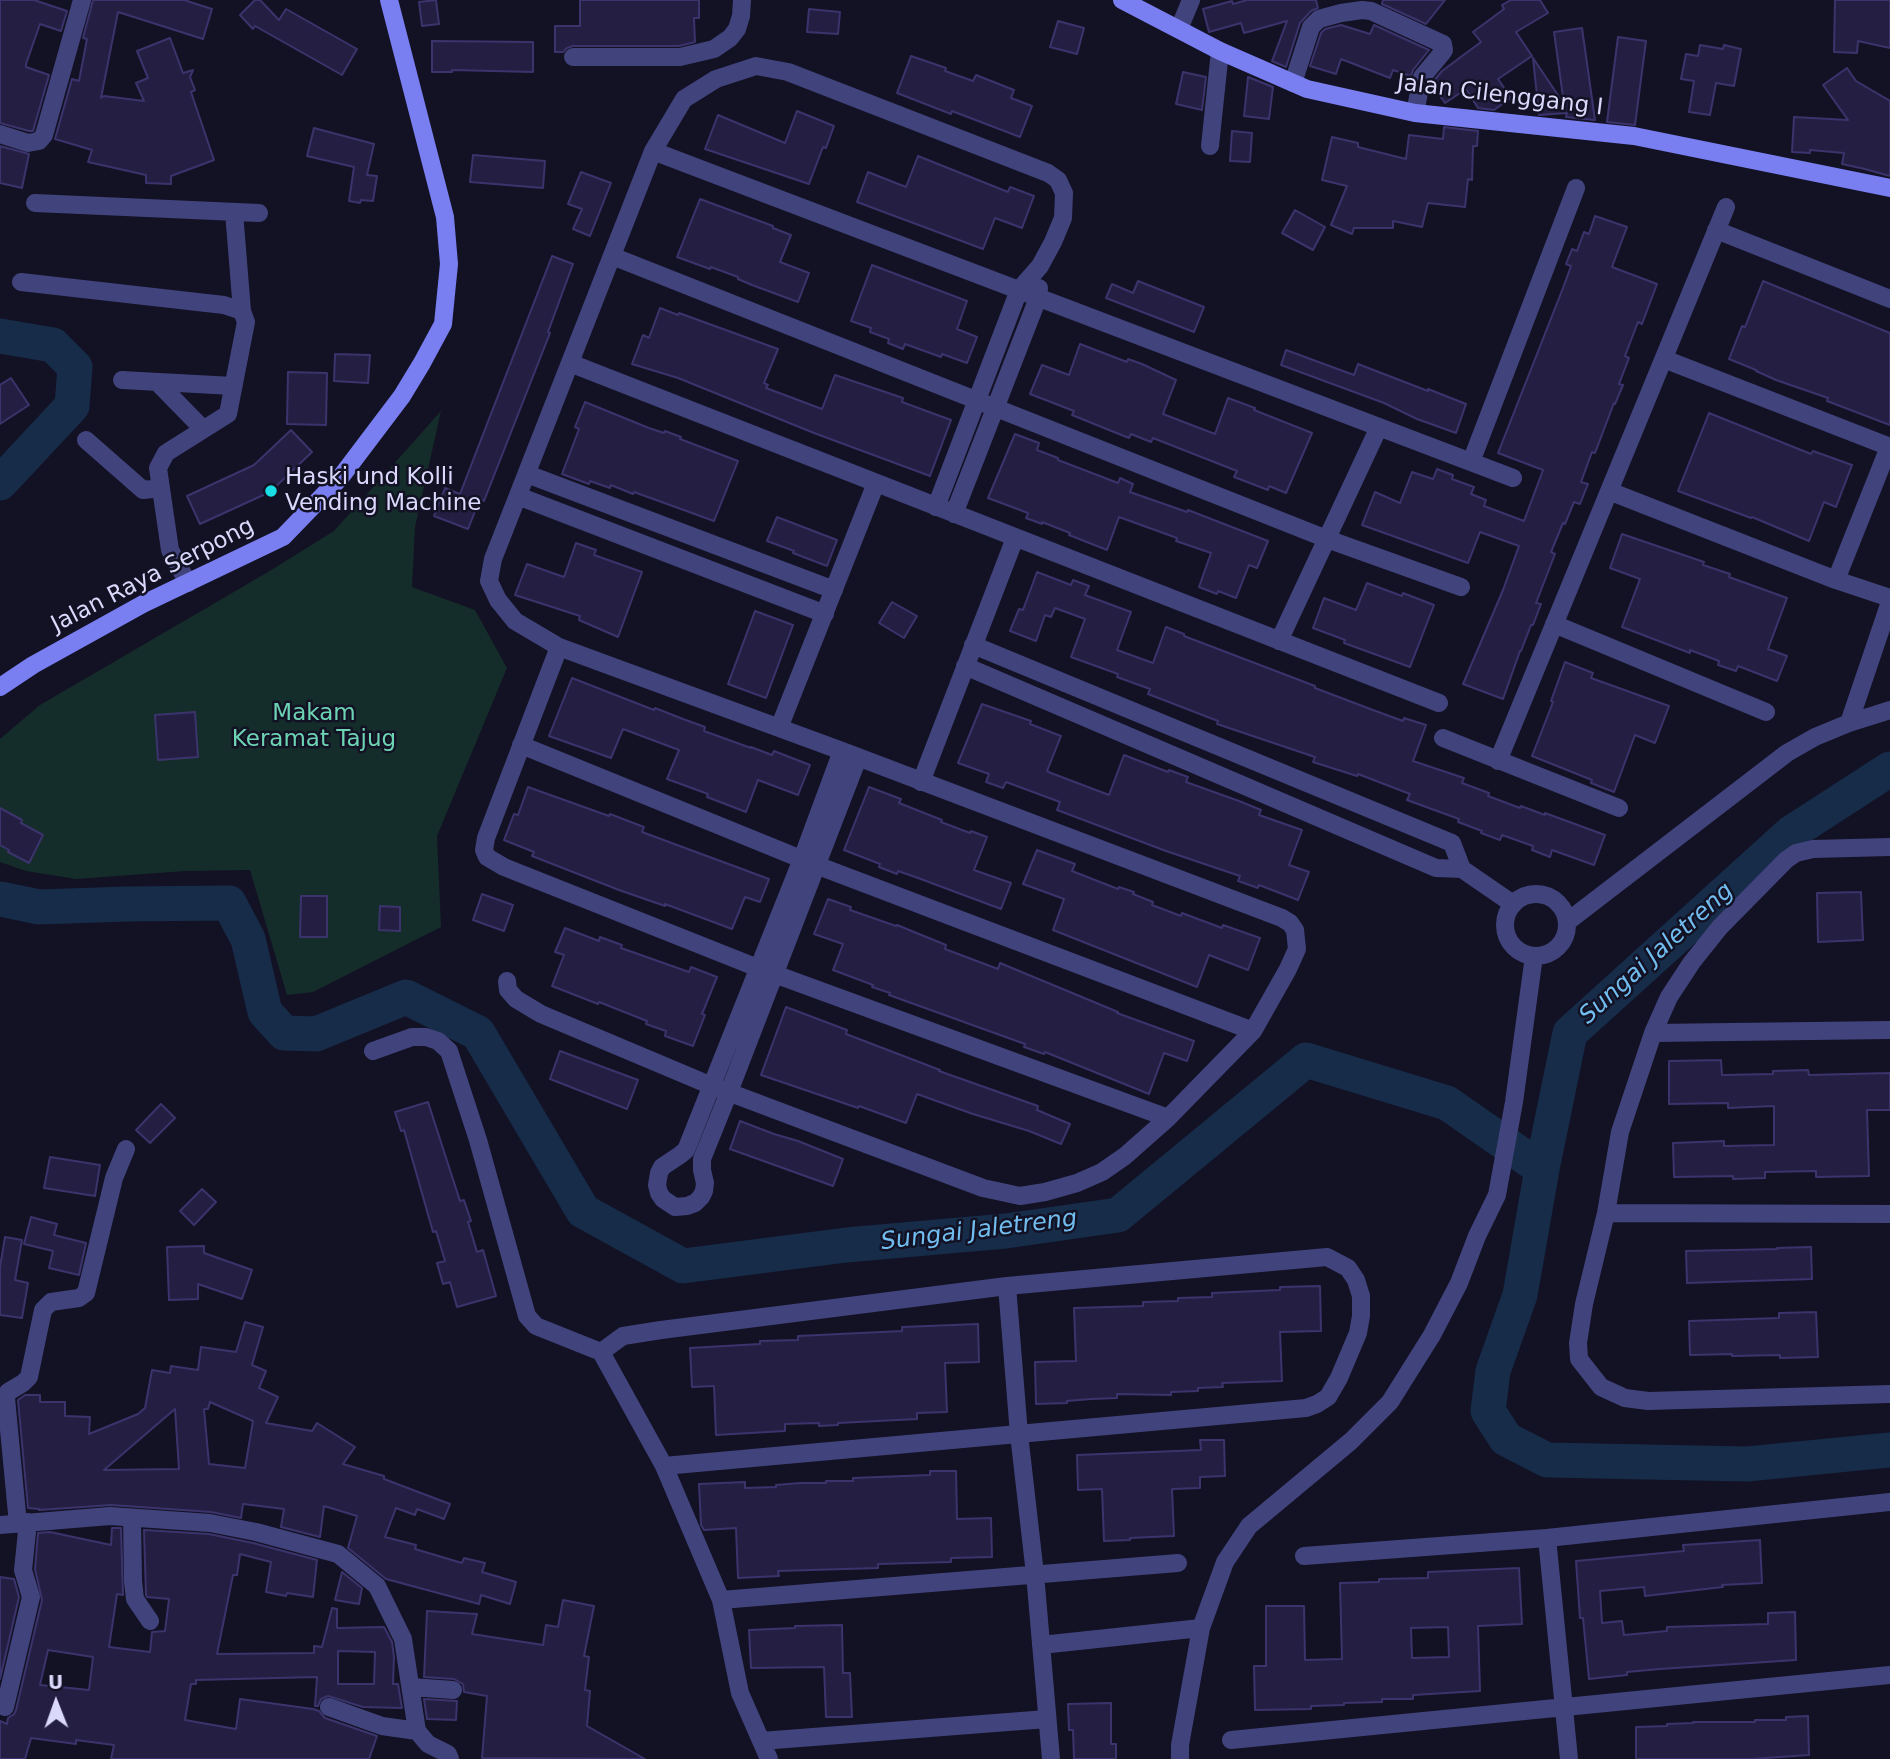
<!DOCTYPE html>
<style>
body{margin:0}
#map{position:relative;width:1890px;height:1759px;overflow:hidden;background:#131124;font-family:"DejaVu Sans",sans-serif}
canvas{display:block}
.north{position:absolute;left:21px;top:1668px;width:70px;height:70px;-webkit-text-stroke:5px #131124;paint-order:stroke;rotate:359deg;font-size:19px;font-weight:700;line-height:28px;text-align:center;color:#dad8fb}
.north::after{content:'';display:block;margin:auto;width:24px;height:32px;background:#dad8fb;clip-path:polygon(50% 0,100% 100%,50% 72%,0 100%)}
</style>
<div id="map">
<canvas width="1890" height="1759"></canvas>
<div class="north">U</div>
</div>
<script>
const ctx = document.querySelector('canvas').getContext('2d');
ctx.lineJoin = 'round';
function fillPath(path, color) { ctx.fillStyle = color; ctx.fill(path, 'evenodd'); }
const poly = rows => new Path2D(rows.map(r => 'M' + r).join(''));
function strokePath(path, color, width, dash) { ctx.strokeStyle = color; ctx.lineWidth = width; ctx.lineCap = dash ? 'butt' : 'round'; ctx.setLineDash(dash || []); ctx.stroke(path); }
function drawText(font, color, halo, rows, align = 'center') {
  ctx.font = font + ' "DejaVu Sans",sans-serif'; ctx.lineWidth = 5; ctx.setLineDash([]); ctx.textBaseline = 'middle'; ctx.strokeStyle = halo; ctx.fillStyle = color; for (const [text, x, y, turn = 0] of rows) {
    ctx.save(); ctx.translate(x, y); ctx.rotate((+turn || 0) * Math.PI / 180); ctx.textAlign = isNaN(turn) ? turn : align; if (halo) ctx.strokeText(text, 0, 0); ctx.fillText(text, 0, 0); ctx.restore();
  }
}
const green = poly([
 [441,411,415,527,412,587,475,610,507,668,437,836,441,927,313,992,287,995,250,870,185,871,76,879,26,871,0,862,0,739,40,705,268,572,334,531]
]);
const river = poly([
 [0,336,53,345,75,367,72,406,0,483],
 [0,899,39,907,126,904,229,903,248,939,265,1012,284,1033,316,1034,406,997,478,1033,583,1211,683,1266,846,1245,1006,1231,1118,1215,1306,1060,1447,1103,1542,1169,1570,1033,1791,833,1890,769],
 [1542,1169,1520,1295,1493,1371,1488,1411,1506,1439,1547,1460,1747,1464,1890,1450]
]);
const building = poly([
 [0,0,34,0,67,11,61,31,40,24,26,64,26,67,49,75,33,131,29,131,0,123,0,0],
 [93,0,184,0,212,9,203,39,118,12,101,98,104,96,144,101,136,83,148,78,137,51,170,38,183,73,193,70,190,77,195,90,191,92,214,160,171,176,171,184,146,183,146,175,88,162,92,150,55,139,72,79,79,81,87,39,83,38,93,0],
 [255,0,260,0,279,20,286,9,357,49,342,75,255,26,253,29,240,15,255,0],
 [436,0,439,24,422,26,419,2,436,0],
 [580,0,699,0,699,18,694,18,695,42,679,46,573,46,567,48,563,52,555,52,555,26,580,26,580,0],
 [1247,0,1316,0,1318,8,1311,11,1300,23,1286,67,1272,61,1287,21,1244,33,1241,23,1209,32,1203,9,1232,1,1233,4,1247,0],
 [1383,0,1445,0,1426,24,1382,4,1383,0],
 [1511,0,1540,0,1548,13,1516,32,1532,56,1498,79,1511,98,1494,110,1478,108,1466,89,1445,103,1432,85,1433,82,1442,71,1481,42,1473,32,1504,9,1502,5,1511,0],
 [1835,0,1890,0,1890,48,1858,41,1857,53,1834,52,1835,0],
 [809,9,840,12,838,34,807,32,809,9],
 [1058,21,1084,28,1077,54,1050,47,1058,21],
 [1341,25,1370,34,1374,25,1429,50,1413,70,1411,76,1393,70,1390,78,1341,59,1336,74,1310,66,1321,33,1325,29,1341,25],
 [1582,28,1595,120,1566,117,1567,113,1539,115,1533,58,1564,104,1554,32,1582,28],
 [1618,37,1646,41,1635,125,1607,122,1618,37],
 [432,41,533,42,533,72,452,70,452,72,432,72,432,41],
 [1700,45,1723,49,1724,45,1741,49,1734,86,1716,83,1710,115,1689,112,1694,81,1681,79,1686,54,1698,56,1700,45],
 [911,56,946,68,945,71,973,81,976,75,1014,90,1011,98,1032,106,1020,137,952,111,951,114,897,93,911,56],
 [1847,68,1856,81,1890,101,1890,176,1865,169,1842,164,1844,153,1810,150,1810,153,1792,152,1794,117,1848,120,1823,85,1847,68],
 [1183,72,1206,77,1202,110,1176,104,1183,72],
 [1248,77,1273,87,1269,119,1244,116,1248,77],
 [797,111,834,126,826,148,823,147,809,184,705,149,718,115,785,143,797,111],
 [1444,127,1478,131,1477,146,1473,146,1472,180,1468,179,1465,207,1428,203,1422,227,1393,221,1393,228,1354,228,1352,234,1331,225,1347,186,1322,180,1332,137,1358,143,1358,147,1406,159,1409,135,1443,139,1444,127],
 [314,128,374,144,367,175,377,176,373,201,361,200,360,203,349,201,354,167,307,156,314,128],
 [1232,131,1252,133,1250,162,1230,161,1232,131],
 [0,146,29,154,22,188,0,183,0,146],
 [473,155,545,161,543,188,470,182,473,155],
 [918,156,1008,192,1010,187,1034,196,1022,228,995,218,983,249,857,202,868,172,906,187,918,156],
 [581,172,611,183,590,236,573,229,582,209,568,204,581,172],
 [700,199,773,226,773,228,791,235,780,262,809,273,798,302,752,285,738,279,738,277,711,267,710,269,677,257,700,199],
 [1295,210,1325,227,1313,250,1282,233,1295,210],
 [1595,216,1627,227,1612,267,1657,284,1642,324,1638,322,1625,356,1629,358,1619,384,1623,385,1615,404,1614,403,1595,453,1592,452,1581,482,1588,484,1580,504,1574,502,1565,524,1563,523,1551,552,1555,554,1536,603,1541,604,1533,625,1531,625,1521,651,1520,651,1503,699,1463,684,1503,590,1519,546,1480,532,1468,563,1362,525,1375,492,1400,503,1412,472,1433,479,1437,469,1453,475,1452,479,1474,487,1471,494,1486,500,1484,506,1524,521,1543,470,1498,453,1563,288,1571,266,1566,264,1572,249,1577,251,1584,232,1589,234,1595,216],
 [552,256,573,264,548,332,550,333,484,501,480,499,468,529,434,516,445,488,460,494,552,256],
 [872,265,967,301,957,329,977,337,967,363,942,354,941,357,905,344,903,349,888,343,889,339,870,332,871,328,851,321,872,265],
 [1138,281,1204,307,1194,332,1106,298,1112,284,1133,293,1138,281],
 [1763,281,1890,333,1890,425,1827,401,1828,398,1776,380,1756,371,1756,370,1729,359,1742,326,1745,327,1763,281],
 [660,308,678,315,679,313,778,349,764,383,768,385,766,388,822,409,835,375,903,398,902,402,951,420,930,476,814,433,678,378,632,364,643,335,649,338,660,308],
 [1080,344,1127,362,1128,359,1142,364,1176,380,1163,414,1215,434,1228,398,1255,408,1254,410,1312,433,1286,493,1269,486,1268,490,1234,477,1237,471,1153,438,1151,442,1131,434,1129,438,1114,432,1072,415,1074,411,1030,394,1042,365,1069,375,1080,344],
 [1286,350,1354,375,1358,364,1428,391,1428,389,1466,404,1456,433,1417,419,1384,403,1281,365,1286,350],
 [335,354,370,355,368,383,334,381,335,354],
 [288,372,327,373,326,425,287,424,288,372],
 [11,378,29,405,0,424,0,385,11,378],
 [585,402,649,428,664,433,665,431,681,437,680,439,738,461,714,521,634,492,633,494,611,485,610,488,590,481,589,484,562,474,579,429,575,427,585,402],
 [1709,413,1811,454,1813,451,1852,465,1836,507,1824,502,1809,541,1752,517,1751,518,1678,491,1709,413],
 [291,430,312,452,270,492,200,524,187,496,254,465,291,430],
 [1015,434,1039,443,1037,450,1058,458,1058,460,1118,483,1120,478,1133,484,1130,492,1187,512,1188,510,1268,541,1257,568,1249,565,1236,598,1218,591,1217,594,1199,587,1211,553,1176,541,1177,538,1119,517,1107,550,1069,535,1070,533,1042,522,1042,524,1026,518,1028,513,988,498,1015,434],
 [777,517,837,540,827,566,793,553,794,551,767,541,777,517],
 [1622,534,1704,562,1703,565,1730,574,1729,577,1787,598,1768,649,1787,656,1777,681,1738,666,1736,671,1718,665,1719,661,1690,650,1690,653,1622,627,1640,579,1610,568,1622,534],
 [576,543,596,550,594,555,642,572,618,637,579,620,580,616,515,595,527,564,564,577,576,543],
 [1037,572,1071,585,1073,580,1089,586,1085,595,1131,612,1117,650,1153,663,1166,627,1184,634,1184,636,1315,686,1315,688,1373,710,1403,721,1404,718,1426,725,1413,761,1464,778,1462,783,1489,793,1488,796,1520,808,1521,806,1545,815,1545,813,1605,835,1594,865,1552,850,1550,857,1532,850,1533,846,1502,835,1500,840,1481,833,1482,831,1458,822,1459,819,1407,800,1410,794,1358,774,1357,776,1313,762,1315,757,1217,724,1218,721,1148,694,1150,689,1117,677,1118,674,1071,657,1085,619,1055,608,1051,617,1045,615,1036,641,1010,631,1019,609,1023,610,1037,572],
 [1367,583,1402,596,1403,593,1434,605,1410,667,1344,643,1345,640,1313,628,1324,598,1356,610,1367,583],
 [892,602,917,616,904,638,879,623,892,602],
 [755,611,793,625,766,698,728,684,755,611],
 [1565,662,1593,673,1591,678,1669,706,1655,743,1635,735,1614,792,1591,783,1592,780,1532,756,1553,702,1551,701,1565,662],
 [572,678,654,710,655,708,683,719,705,727,704,731,751,748,751,747,772,755,774,751,810,765,798,795,758,780,746,812,707,797,708,794,667,779,679,750,623,729,611,758,549,736,572,678],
 [982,704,1031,721,1030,724,1061,736,1047,771,1051,773,1109,795,1124,755,1168,772,1169,770,1188,777,1186,782,1239,801,1261,810,1259,815,1302,830,1289,865,1309,872,1298,900,1259,885,1258,888,1238,881,1240,876,1166,851,1057,810,1060,802,1006,782,1003,788,986,782,989,774,958,763,982,704],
 [195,712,198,757,158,760,155,715,195,712],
 [528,787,609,816,610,814,644,827,642,832,769,879,760,902,745,897,732,929,665,904,665,906,619,890,532,856,534,852,504,840,514,814,518,815,528,787],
 [869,787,901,799,899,803,942,820,941,822,970,833,971,831,987,837,974,870,1011,883,1001,909,918,878,898,871,897,874,879,867,880,864,844,850,869,787],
 [0,808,22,820,21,823,43,835,29,863,8,852,9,850,0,845,0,808],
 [1037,850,1075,864,1072,871,1118,889,1119,887,1134,892,1133,894,1153,902,1152,905,1181,916,1182,913,1222,928,1223,925,1260,938,1248,970,1209,955,1197,987,1053,930,1064,899,1023,884,1037,850],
 [1861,892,1863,940,1818,942,1817,893,1861,892],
 [482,894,513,905,504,931,473,920,482,894],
 [301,896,327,896,327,937,300,937,301,896],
 [828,899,851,907,850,910,896,926,897,925,946,945,945,949,998,969,1000,963,1118,1012,1117,1013,1194,1041,1187,1061,1164,1053,1149,1094,1045,1052,1044,1054,1024,1047,1025,1044,889,995,890,993,872,987,873,985,833,970,843,944,814,934,828,899],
 [380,906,400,907,400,931,379,930,380,906],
 [565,928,599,941,600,937,622,945,621,948,689,972,691,967,717,977,702,1014,705,1015,693,1046,665,1036,666,1031,646,1024,647,1021,599,1002,598,1004,552,986,564,955,555,952,565,928],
 [786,1007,847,1030,846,1034,940,1070,939,1071,1038,1106,1037,1110,1070,1124,1061,1144,1029,1131,973,1114,917,1094,906,1123,859,1106,858,1108,761,1075,786,1007],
 [560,1051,638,1080,627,1109,550,1079,560,1051],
 [1721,1060,1722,1075,1773,1074,1773,1071,1808,1070,1809,1075,1890,1073,1890,1110,1867,1110,1869,1176,1816,1177,1816,1171,1765,1172,1765,1178,1733,1179,1733,1176,1674,1177,1673,1143,1724,1141,1724,1146,1774,1145,1774,1106,1728,1108,1728,1103,1669,1104,1669,1061,1721,1060],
 [428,1102,460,1201,464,1200,471,1221,468,1222,477,1252,483,1250,496,1296,457,1307,450,1282,443,1284,437,1263,445,1261,436,1231,433,1232,404,1130,401,1131,395,1112,428,1102],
 [161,1104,175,1118,150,1143,136,1130,161,1104],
 [740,1121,774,1134,798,1141,843,1159,833,1186,730,1149,740,1121],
 [50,1157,100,1165,95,1196,44,1188,50,1157],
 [202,1189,216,1202,194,1225,180,1211,202,1189],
 [31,1217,57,1224,54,1235,86,1243,79,1275,49,1268,53,1251,24,1244,31,1217],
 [5,1237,22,1240,15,1280,28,1283,22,1318,0,1315,0,1267,5,1237],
 [204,1246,204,1253,252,1270,242,1299,198,1284,198,1299,169,1300,167,1247,204,1246],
 [1811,1247,1812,1279,1687,1283,1686,1251,1777,1249,1777,1248,1811,1247],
 [1320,1286,1321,1331,1280,1332,1282,1381,1222,1383,1223,1387,1198,1388,1198,1391,1171,1392,1171,1395,1117,1394,1117,1398,1091,1399,1067,1401,1067,1403,1036,1404,1035,1362,1076,1361,1074,1308,1143,1306,1143,1302,1178,1301,1178,1298,1212,1297,1212,1293,1280,1290,1280,1287,1320,1286],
 [1816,1312,1818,1357,1780,1358,1780,1355,1732,1356,1732,1354,1690,1355,1689,1321,1779,1318,1779,1313,1816,1312],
 [245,1322,263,1327,252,1365,266,1371,259,1388,278,1397,266,1423,312,1431,317,1423,355,1447,343,1464,384,1476,384,1479,450,1504,444,1519,417,1509,415,1515,396,1508,385,1537,416,1545,415,1549,462,1563,464,1558,485,1563,482,1572,516,1582,510,1604,481,1595,479,1604,386,1579,348,1548,357,1516,324,1506,320,1537,281,1527,284,1509,243,1504,241,1518,211,1512,111,1505,39,1510,39,1509,28,1508,18,1400,25,1395,40,1395,40,1402,65,1402,65,1416,90,1417,89,1434,138,1414,145,1408,152,1370,170,1373,171,1366,198,1370,201,1347,236,1352,245,1322],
 [210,1402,253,1421,245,1468,209,1464,204,1409,208,1409,210,1402],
 [175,1409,179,1469,104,1470,140,1439,175,1409],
 [978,1324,979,1362,945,1363,947,1412,917,1413,917,1419,838,1423,838,1425,819,1426,819,1423,785,1424,785,1431,716,1435,714,1386,692,1387,690,1348,760,1344,760,1341,798,1340,798,1336,902,1331,902,1327,978,1324],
 [1200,1440,1224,1440,1225,1476,1200,1477,1200,1488,1172,1489,1174,1536,1130,1538,1130,1540,1104,1541,1102,1489,1078,1490,1077,1455,1201,1450,1200,1440],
 [930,1471,956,1471,957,1519,991,1518,992,1557,951,1558,951,1562,878,1564,878,1568,778,1571,779,1576,738,1578,736,1528,704,1530,701,1525,699,1484,745,1482,745,1488,776,1487,776,1485,800,1483,826,1483,826,1481,853,1481,853,1478,930,1475,930,1471],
 [112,1528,121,1528,123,1595,117,1594,109,1647,150,1652,152,1632,165,1631,169,1599,147,1597,146,1595,144,1530,209,1534,253,1543,317,1560,313,1597,287,1593,286,1596,266,1592,271,1562,240,1554,237,1575,233,1575,217,1654,314,1653,314,1646,322,1647,332,1608,337,1609,337,1628,384,1627,392,1642,394,1657,393,1684,398,1684,402,1708,363,1707,328,1696,321,1699,318,1706,315,1706,317,1677,196,1680,196,1684,191,1684,185,1720,236,1729,240,1699,313,1709,319,1711,325,1718,377,1736,369,1759,111,1759,114,1745,76,1740,76,1744,31,1738,25,1759,0,1759,0,1721,7,1724,8,1718,14,1714,16,1710,42,1600,35,1569,38,1533,50,1532,111,1545,112,1528],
 [48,1650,93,1657,89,1690,40,1685,48,1650],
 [338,1651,375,1652,374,1684,338,1684,338,1651],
 [1760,1540,1762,1583,1722,1585,1723,1587,1645,1596,1644,1587,1600,1591,1602,1623,1622,1621,1624,1635,1667,1631,1667,1627,1768,1624,1768,1613,1795,1612,1796,1660,1660,1669,1627,1672,1627,1675,1589,1679,1583,1618,1580,1618,1576,1561,1684,1551,1683,1545,1760,1540],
 [1519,1568,1522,1624,1478,1626,1480,1691,1413,1695,1413,1699,1382,1699,1382,1702,1344,1703,1344,1705,1311,1706,1311,1709,1255,1710,1254,1666,1266,1666,1266,1606,1304,1606,1305,1660,1342,1659,1340,1583,1379,1582,1379,1579,1428,1578,1428,1572,1519,1568],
 [1448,1627,1449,1657,1412,1658,1411,1628,1448,1627],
 [342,1572,362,1588,359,1604,335,1600,342,1572],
 [0,1577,14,1579,19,1597,0,1679,0,1577],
 [563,1600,594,1606,584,1656,589,1657,585,1690,590,1691,587,1726,645,1759,482,1758,487,1696,464,1692,463,1684,454,1679,424,1677,427,1611,477,1614,472,1634,543,1645,546,1625,558,1627,563,1600],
 [842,1625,843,1673,850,1673,852,1717,826,1717,824,1667,751,1668,749,1630,795,1628,795,1626,842,1625],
 [424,1699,457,1701,456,1720,427,1719,424,1699],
 [1111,1703,1111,1744,1116,1744,1116,1759,1074,1759,1073,1730,1069,1730,1068,1704,1111,1703],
 [1808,1716,1809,1755,1752,1759,1636,1759,1636,1727,1667,1726,1667,1724,1693,1723,1693,1722,1755,1722,1755,1720,1786,1720,1786,1717,1808,1716]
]);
const street = poly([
 [1179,29,1191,0],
 [573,57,680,57,714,49,730,38,737,29,741,16,742,0],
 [1293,83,1311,27,1319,19,1341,13,1362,10,1371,11,1443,44,1444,50,1442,53,1422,77,1415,113],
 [0,134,28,143,39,141,44,135,82,0],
 [1210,146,1220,51],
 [653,151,1513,478],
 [35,203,259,213],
 [234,212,242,311],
 [1716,230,1890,299],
 [612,256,1327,539,1461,587],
 [21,282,224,305,242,311,246,322,228,414,166,453,158,468,170,550,188,583],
 [1664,359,1890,447],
 [570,363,1439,703],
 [122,380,233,386],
 [157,382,203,429],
 [86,440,143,490,161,488],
 [1471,462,1576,188],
 [527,474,834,590],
 [1609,491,1836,580,1890,598],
 [518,496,825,614],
 [954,514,1038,298,1039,288],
 [1836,580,1889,447],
 [1554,624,1766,712],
 [1279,641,1379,427],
 [973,645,1452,843,1462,869],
 [559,647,486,838,484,850,487,857,504,867,758,968,1168,1118],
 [965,666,1436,868,1462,869,1513,904],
 [1849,723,1890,602],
 [779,728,876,483],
 [1443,738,1619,808],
 [521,745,816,865,1253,1031],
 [842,751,802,859,686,1150,680,1155,662,1167,659,1173,657,1185,659,1193,663,1199,675,1207,687,1206,695,1203,701,1197,704,1191,705,1183,702,1170,702,1159,729,1092,858,758],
 [1498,761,1726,207],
 [921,782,1015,538],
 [1890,847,1813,849,1796,853,1786,860,1720,927,1692,962,1669,997,1653,1033,1620,1132,1606,1213,1584,1304,1578,1343,1579,1359,1601,1387,1625,1398,1648,1401,1890,1394],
 '1505 925a31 31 0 1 1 62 0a31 31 0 1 1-62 0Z',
 [1567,922,1787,753,1815,737,1849,723,1890,710],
 [507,981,508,990,516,999,541,1014,712,1086,983,1188,1020,1196,1045,1192,1077,1183,1102,1172,1125,1156,1168,1118,1253,1031,1288,969,1297,949,1295,930,1290,923,1282,918,842,751,559,647,515,621,498,600,489,581,493,559,653,151,684,99,716,79,756,66,788,72,1048,173,1058,180,1064,193,1063,218,1053,242,1040,266,1019,290,936,507],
 [1653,1033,1890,1030],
 [373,1051,412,1037,426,1037,438,1041,449,1051,478,1140,527,1316,536,1326,601,1352,664,1466,721,1600,740,1693,769,1759],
 [1606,1213,1890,1214],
 [1007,1286,1019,1434,1035,1574,1051,1759],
 [601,1352,623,1336,661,1330,1007,1286,1327,1257,1348,1268,1356,1280,1361,1296,1361,1316,1358,1333,1339,1378,1328,1397,1317,1404,1306,1408,664,1466],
 [132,1518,133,1581,135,1599,150,1621],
 [18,1524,6,1398,8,1392,23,1383,29,1377,43,1310,51,1302,79,1298,86,1293,114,1178,126,1149],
 [0,1525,110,1516,210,1523,256,1532,338,1554,377,1586,403,1639,417,1731,428,1744,448,1754,450,1759],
 [1547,1538,1569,1759],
 [1304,1556,1547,1538,1890,1502],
 [721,1600,1178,1563],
 [1041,1645,1201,1628],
 [411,1687,453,1690],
 [5,1707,31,1597,23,1570,28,1522],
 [329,1707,382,1726,417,1731],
 [1231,1740,1890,1675],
 [761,1741,1047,1719],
 [1180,1759,1180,1745,1201,1628,1225,1562,1249,1526,1351,1441,1390,1402,1432,1335,1459,1283,1477,1236,1497,1195,1514,1102,1534,956]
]);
const secondary = poly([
 [1122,0,1220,51,1307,89,1415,113,1634,136,1890,188],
 [0,687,33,665,143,604,283,537,340,478,402,396,422,363,443,324,449,264,445,217,389,0]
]);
const markers = [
 [271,491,7,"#19dee5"]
];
const streetNames = [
 ["Jalan Cilenggang I",1500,96,7],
 ["Jalan Raya Serpong",153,576,-27]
];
const poiNames = [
 ["Haski und Kolli",285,478],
 ["Vending Machine",285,504]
];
const parkNames = [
 ["Makam",314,714],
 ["Keramat Tajug",314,740]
];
const waterNames = [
 ["Sungai Jaletreng",1657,954,-42],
 ["Sungai Jaletreng",979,1231,-7]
];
fillPath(green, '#152d2a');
strokePath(river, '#162c49', 35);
fillPath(building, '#241f42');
strokePath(building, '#3b346c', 2);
strokePath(street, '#41437d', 18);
strokePath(secondary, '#797ef0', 18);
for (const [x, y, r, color] of markers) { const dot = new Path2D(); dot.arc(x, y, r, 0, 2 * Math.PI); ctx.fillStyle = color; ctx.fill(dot); strokePath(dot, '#131124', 2.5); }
drawText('23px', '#dad8fb', '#131124', streetNames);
drawText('23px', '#dad8fb', '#131124', poiNames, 'left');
drawText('23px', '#6cd3b3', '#131124', parkNames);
drawText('italic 24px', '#71bdef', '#131124', waterNames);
</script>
